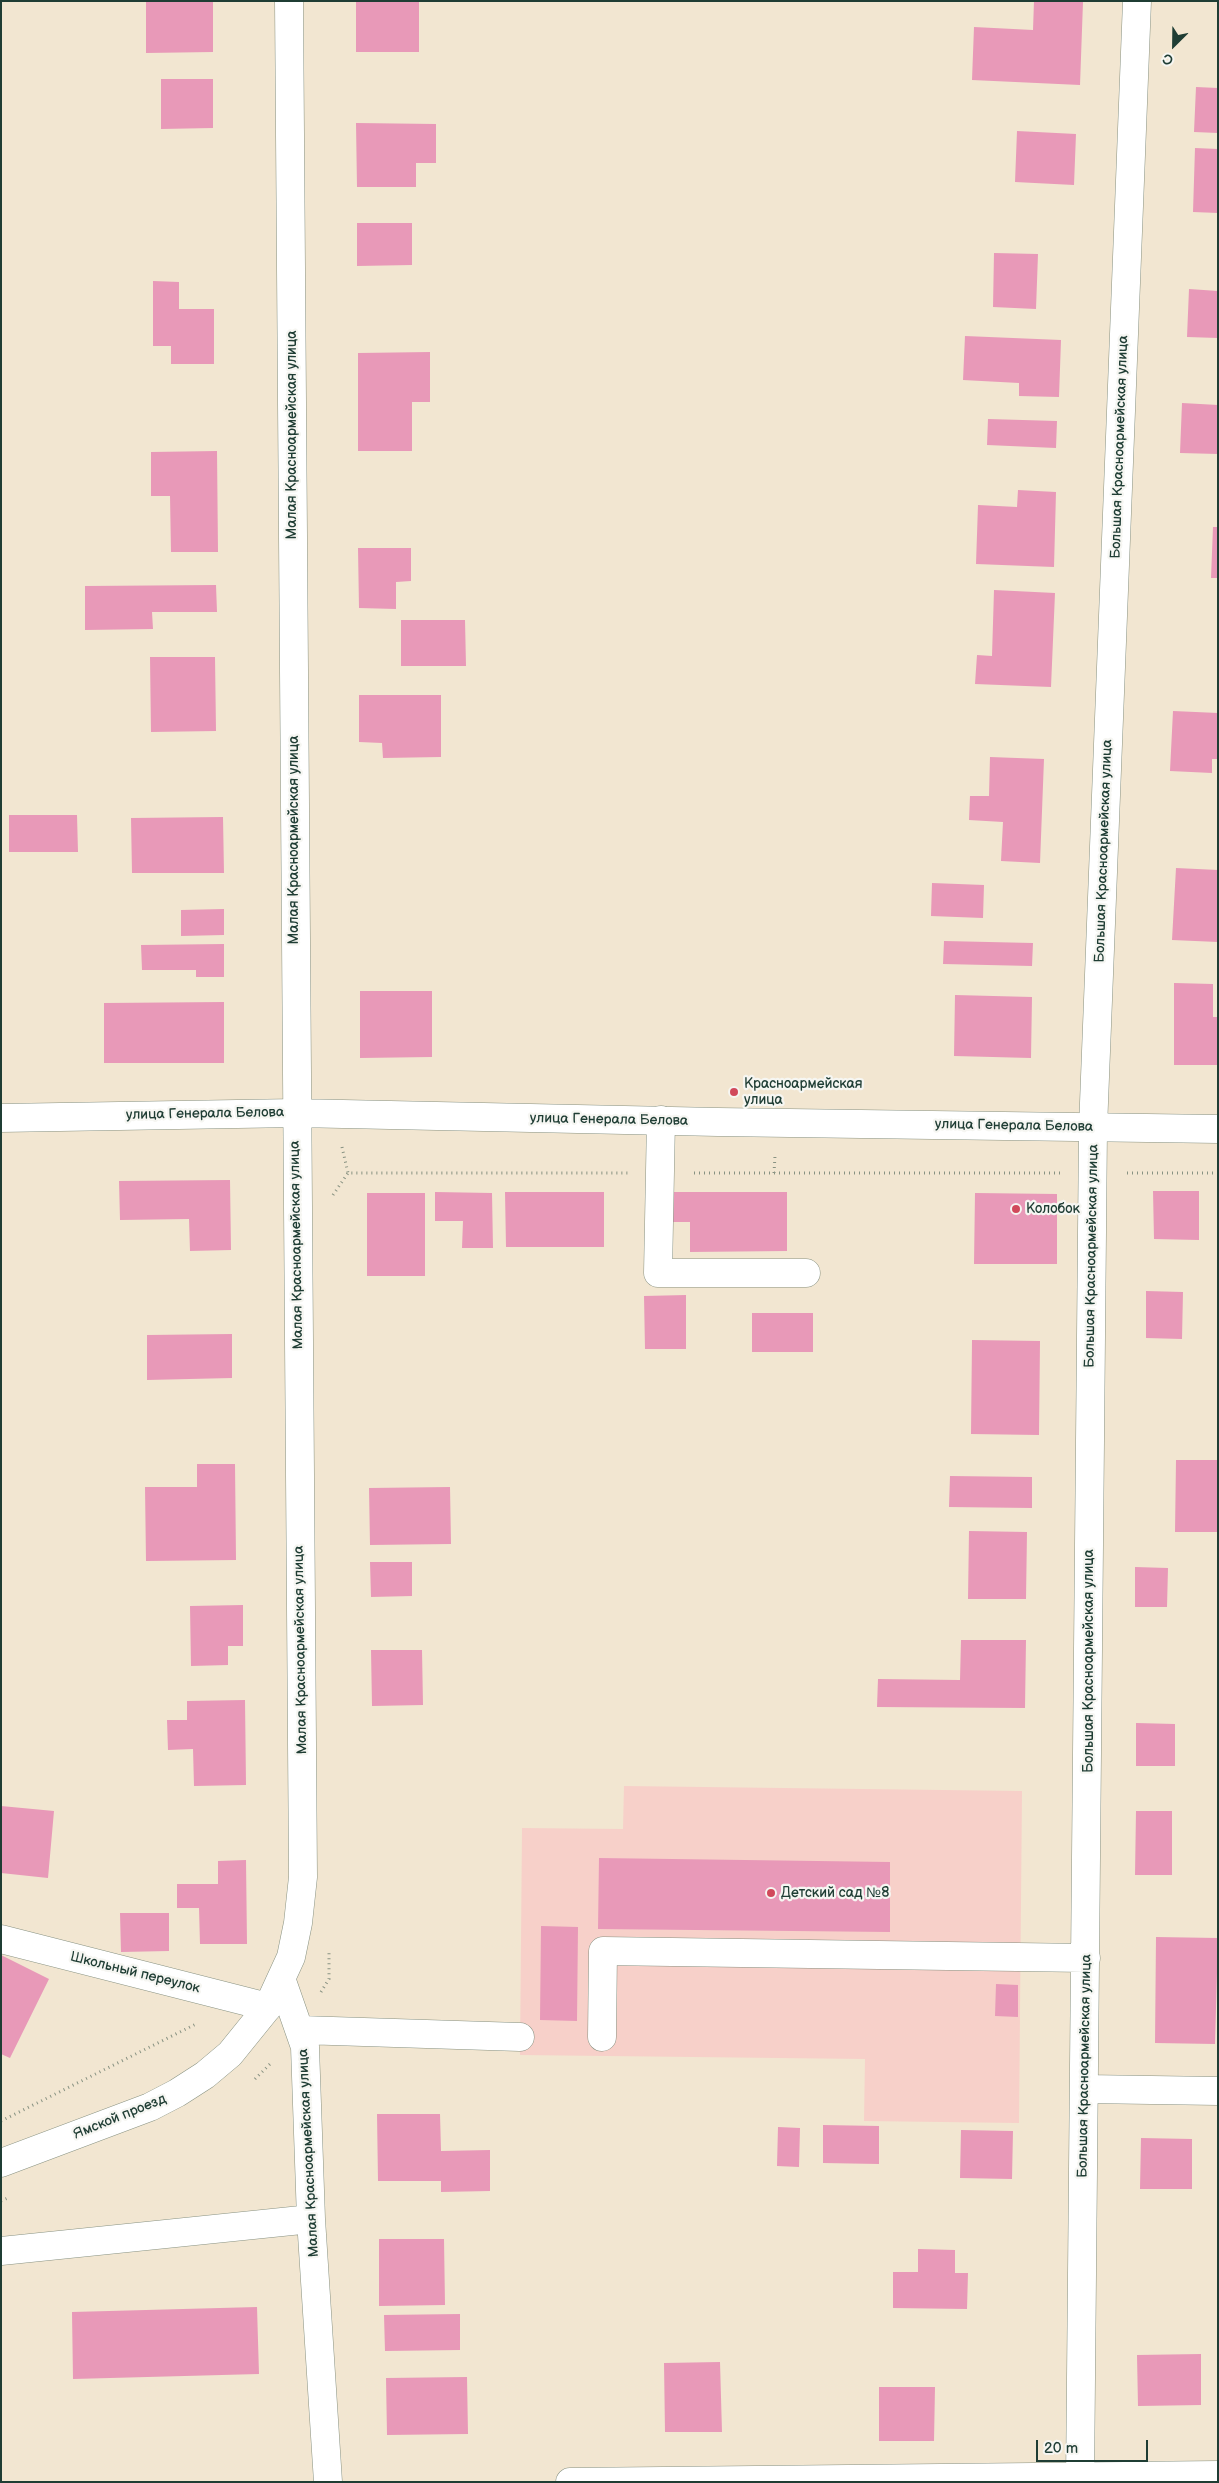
<!DOCTYPE html>
<meta charset="utf-8">
<style>
body{margin:0}
#map{position:relative;width:1219px;height:2483px;overflow:hidden;background:#f2e6d1;font-family:"Balsamiq Sans",sans-serif}
canvas{display:block}
.frame{position:absolute;inset:0;border:2px solid #1f3d34;pointer-events:none}
.north{position:absolute;left:1149px;top:20px;width:50px;height:50px;-webkit-text-stroke:4px #f6f6f2;paint-order:stroke;rotate:203deg;font-size:14px;font-weight:700;line-height:20px;text-align:center;color:#1f3d34}
.north::after{content:'';display:block;margin:auto;width:18px;height:22px;background:#1f3d34;clip-path:polygon(50% 0,100% 100%,50% 72%,0 100%)}
.scale{position:absolute;left:1036px;top:2440px;width:112px;height:22px;box-sizing:border-box;border:2px solid #1f3d34;border-top:0;padding-left:6px;font-size:15px;line-height:18px;white-space:nowrap;color:#1f3d34;-webkit-text-stroke:4px #f6f6f2;paint-order:stroke}
</style>
<div id="map">
<canvas width="1219" height="2483"></canvas>
<div class="frame"></div>
<div class="north">С</div>
<div class="scale">20 m</div>
</div>
<script>
const ctx = document.querySelector('canvas').getContext('2d');
ctx.lineJoin = 'round';
function fillPath(path, color) { ctx.fillStyle = color; ctx.fill(path, 'evenodd'); }
const poly = rows => new Path2D(rows.map(r => 'M' + r).join(''));
function strokePath(path, color, width, dash) { ctx.strokeStyle = color; ctx.lineWidth = width; ctx.lineCap = dash ? 'butt' : 'round'; ctx.setLineDash(dash || []); ctx.stroke(path); }
function drawText(font, color, halo, rows, align = 'center') {
  ctx.font = font + ' "Balsamiq Sans",sans-serif'; ctx.lineWidth = 4.5; ctx.setLineDash([]); ctx.textBaseline = 'middle'; ctx.strokeStyle = halo; ctx.fillStyle = color; for (const [text, x, y, turn = 0] of rows) {
    ctx.save(); ctx.translate(x, y); ctx.rotate((+turn || 0) * Math.PI / 180); ctx.textAlign = isNaN(turn) ? turn : align; if (halo) ctx.strokeText(text, 0, 0); ctx.fillText(text, 0, 0); ctx.restore();
  }
}
const built = poly([
 [624,1786,1022,1791,1019,2123,864,2121,865,2059,520,2055,522,1828,623,1829]
]);
const building = poly([
 [146,1,213,1,213,52,146,53],
 [356,1,419,1,419,52,356,52],
 [1034,1,1083,2,1080,85,972,80,974,27,1033,30],
 [161,79,213,79,213,128,161,129],
 [1196,87,1218,88,1218,133,1194,132],
 [356,123,436,124,436,163,416,163,416,187,357,187],
 [1017,131,1076,134,1074,185,1015,182],
 [1195,148,1218,149,1218,213,1193,212],
 [357,223,412,223,412,265,357,266],
 [994,253,1038,254,1036,309,993,307],
 [153,281,179,282,179,309,214,309,214,364,171,364,171,346,153,346],
 [1189,289,1218,291,1218,338,1187,337],
 [965,336,1061,340,1059,397,1019,396,1019,383,963,380],
 [430,352,430,402,412,402,412,451,358,451,358,353],
 [1182,403,1218,405,1218,454,1180,453],
 [988,419,1057,421,1056,448,987,445],
 [217,451,218,552,171,552,170,496,151,496,151,452],
 [1018,490,1056,492,1054,567,976,564,978,505,1017,507],
 [1213,527,1218,527,1218,578,1211,578],
 [358,548,411,548,411,581,396,582,396,609,359,608],
 [216,585,217,612,152,612,153,629,85,630,85,586],
 [994,590,1055,593,1051,687,975,684,977,655,992,656],
 [401,620,465,620,466,666,401,666],
 [150,657,215,657,216,731,151,732],
 [359,695,441,695,441,757,383,758,382,743,359,742],
 [1173,711,1218,713,1218,759,1212,759,1212,773,1170,771],
 [990,757,1044,759,1040,863,1001,861,1003,822,969,820,970,796,989,796],
 [9,815,77,815,78,852,9,852],
 [223,817,224,873,132,873,131,818],
 [1176,868,1218,870,1218,942,1172,940],
 [932,883,984,885,983,918,931,916],
 [224,909,224,935,181,936,181,910],
 [944,941,1033,943,1032,966,943,964],
 [224,944,224,977,196,977,196,970,142,970,141,945],
 [1174,983,1213,984,1213,1017,1218,1017,1218,1065,1174,1065],
 [360,991,432,991,432,1057,360,1058],
 [955,995,1032,997,1031,1058,954,1056],
 [224,1002,224,1063,104,1063,104,1003],
 [230,1180,231,1250,190,1251,189,1219,120,1220,119,1181],
 [1153,1191,1199,1191,1199,1240,1154,1239],
 [435,1192,492,1193,493,1248,462,1248,463,1221,435,1221],
 [505,1192,604,1192,604,1247,506,1247],
 [673,1192,787,1192,787,1251,690,1252,690,1222,673,1222],
 [367,1193,425,1193,425,1276,367,1276],
 [975,1193,1057,1194,1057,1264,974,1264],
 [1146,1291,1183,1292,1182,1339,1146,1338],
 [686,1295,686,1349,645,1349,644,1296],
 [752,1313,813,1313,813,1352,752,1352],
 [232,1334,232,1378,147,1380,147,1335],
 [972,1340,1040,1341,1039,1435,971,1434],
 [1176,1460,1218,1460,1218,1532,1175,1532],
 [197,1464,235,1464,236,1560,146,1561,145,1487,197,1487],
 [950,1476,1032,1477,1032,1508,949,1507],
 [450,1487,451,1544,370,1545,369,1488],
 [969,1531,1027,1532,1026,1599,968,1599],
 [370,1562,412,1562,412,1596,371,1597],
 [1135,1567,1168,1568,1167,1607,1135,1607],
 [243,1605,243,1646,228,1646,228,1665,191,1666,190,1606],
 [961,1640,1026,1640,1025,1708,877,1707,878,1679,960,1680],
 [371,1650,422,1650,423,1705,372,1706],
 [245,1700,246,1785,194,1786,193,1749,168,1750,167,1720,187,1720,187,1701],
 [1136,1723,1175,1724,1175,1766,1136,1766],
 [1,1806,54,1811,48,1878,1,1873],
 [1136,1811,1172,1811,1172,1875,1135,1875],
 [599,1858,890,1862,890,1932,598,1929],
 [246,1860,247,1944,200,1944,199,1908,177,1908,177,1884,218,1884,218,1861],
 [120,1913,169,1913,169,1951,121,1952],
 [541,1926,578,1927,577,2021,540,2020],
 [1156,1937,1218,1938,1215,2044,1155,2043],
 [1,1955,49,1979,10,2058,1,2054],
 [996,1984,1018,1985,1018,2017,995,2016],
 [377,2114,440,2114,441,2151,490,2150,490,2191,441,2192,441,2181,378,2181],
 [823,2125,879,2126,879,2164,823,2163],
 [778,2127,800,2128,799,2167,777,2166],
 [961,2130,1013,2131,1012,2179,960,2178],
 [1141,2138,1192,2139,1192,2189,1140,2189],
 [379,2239,444,2239,445,2305,379,2306],
 [918,2249,955,2250,955,2273,968,2273,967,2309,893,2308,893,2272,918,2272],
 [257,2307,259,2374,73,2379,72,2312],
 [460,2314,460,2350,385,2351,384,2315],
 [1201,2354,1201,2405,1138,2406,1137,2355],
 [720,2362,722,2432,665,2432,664,2363],
 [467,2377,468,2434,387,2435,386,2378],
 [879,2387,935,2387,934,2441,879,2441]
]);
const path = poly([
 [342,1147,348,1173],
 [694,1173,1060,1173],
 [774,1173,775,1156],
 [1127,1173,1218,1173],
 [333,1195,348,1173,628,1173],
 [321,1992,329,1979,329,1950],
 [255,2079,272,2062],
 [1,2121,196,2024],
 [1,2201,10,2197]
]);
const minor = poly([
 [1,1118,296,1113],
 [661,1120,658,1273,806,1273],
 [1,1939,268,2007],
 [282,1981,305,2047,311,2219,328,2482],
 [301,2030,520,2037],
 [602,2037,603,1951,1086,1958],
 [1085,2089,1218,2091],
 [1,2251,311,2219],
 [570,2482,1218,2475],
 [1080,2482,1093,1128,1137,1]
]);
const major = poly([
 [296,1113,718,1122,1218,1129],
 [1,2163,150,2107,177,2093,205,2075,230,2054,268,2007,291,1957,298,1923,303,1877,289,1]
]);
const markers = [
 [734,1092,5,"#d1495b"],
 [1016,1209,5,"#d1495b"],
 [771,1893,5,"#d1495b"]
];
const streetNames = [
 ["Малая Красноармейская улица",292,435,-90],
 ["Большая Красноармейская улица",1120,447,-88],
 ["Малая Красноармейская улица",294,840,-90],
 ["Большая Красноармейская улица",1104,851,-88],
 ["улица Генерала Белова",205,1114,-1],
 ["улица Генерала Белова",609,1120,1],
 ["улица Генерала Белова",1014,1126,1],
 ["Малая Красноармейская улица",297,1245,-91],
 ["Большая Красноармейская улица",1092,1256,-89],
 ["Малая Красноармейская улица",301,1650,-91],
 ["Большая Красноармейская улица",1089,1661,-90],
 ["Школьный переулок",135,1973,14],
 ["Большая Красноармейская улица",1085,2066,-89],
 ["Ямской проезд",120,2117,-22],
 ["Малая Красноармейская улица",309,2153,-93]
];
const poiNames = [
 ["Красноармейская",744,1084],
 ["улица",744,1100],
 ["Колобок",1026,1209],
 ["Детский сад №8",781,1893]
];
fillPath(built, '#f7d0c9');
fillPath(building, '#e899b8');
strokePath(minor, '#889282', 29);
strokePath(major, '#889282', 29);
strokePath(path, '#889282', 3, [1, 4]);
strokePath(minor, '#fff', 28);
strokePath(major, '#fff', 28);
for (const [x, y, r, color] of markers) { const dot = new Path2D(); dot.arc(x, y, r, 0, 2 * Math.PI); ctx.fillStyle = color; ctx.fill(dot); strokePath(dot, '#f6f6f2', 2); }
drawText('14px', '#1f3d34', '#f6f6f2', streetNames);
drawText('14px', '#1f3d34', '#f6f6f2', poiNames, 'left');
</script>
